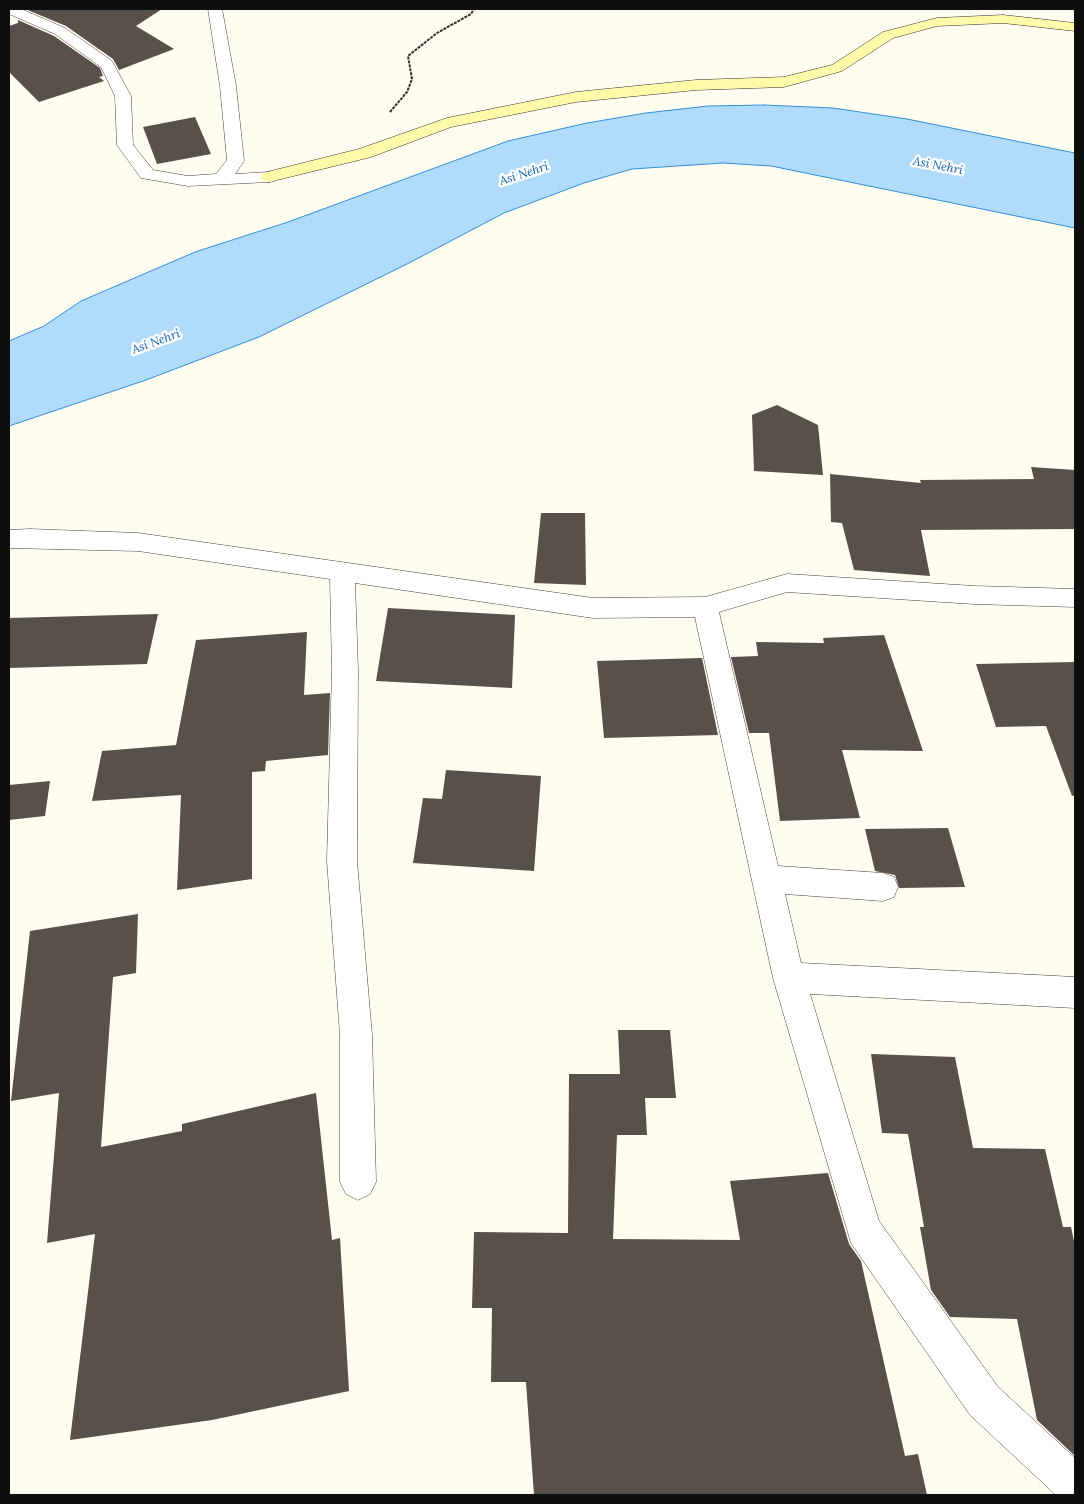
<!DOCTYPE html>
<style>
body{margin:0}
#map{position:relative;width:1084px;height:1504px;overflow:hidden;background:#fffdef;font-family:Lora,serif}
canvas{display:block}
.frame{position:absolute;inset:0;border:10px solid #0e0e0e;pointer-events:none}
</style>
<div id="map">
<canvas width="1084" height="1504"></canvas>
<div class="frame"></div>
</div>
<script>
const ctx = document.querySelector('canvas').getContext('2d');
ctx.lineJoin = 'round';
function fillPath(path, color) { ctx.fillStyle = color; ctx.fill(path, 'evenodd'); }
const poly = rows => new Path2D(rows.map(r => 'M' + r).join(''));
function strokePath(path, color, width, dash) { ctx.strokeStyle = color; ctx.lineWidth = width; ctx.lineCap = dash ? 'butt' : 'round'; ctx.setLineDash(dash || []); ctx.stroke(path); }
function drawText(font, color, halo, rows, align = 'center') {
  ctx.font = font + ' Lora,serif'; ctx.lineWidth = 5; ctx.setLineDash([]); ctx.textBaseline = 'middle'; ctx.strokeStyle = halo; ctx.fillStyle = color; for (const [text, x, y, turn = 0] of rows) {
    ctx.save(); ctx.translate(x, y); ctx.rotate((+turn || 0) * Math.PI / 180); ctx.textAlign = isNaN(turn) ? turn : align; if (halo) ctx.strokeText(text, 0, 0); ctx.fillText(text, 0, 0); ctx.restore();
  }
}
const water = poly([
 [764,105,833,108,907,119,1075,153,1075,228,771,166,723,163,632,169,584,183,504,213,407,264,259,337,146,380,9,426,9,341,44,326,81,301,195,252,288,222,508,141,587,123,646,113,708,106,764,105]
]);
const building = poly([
 [25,9,162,9,136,26,174,49,119,70,113,59,66,26],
 [18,20,54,36,100,68,103,76,99,77,104,81,39,102,9,72,9,26,18,23],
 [195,117,211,154,157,164,143,127],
 [777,405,818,425,823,475,754,471,752,415],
 [1031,467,1075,470,1075,529,921,530,930,576,854,570,842,523,831,522,830,474,921,483,920,480,1034,479],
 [541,513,585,513,586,585,534,583],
 [388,608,515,615,512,688,376,681],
 [158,614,147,664,9,668,9,618],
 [307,632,304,695,330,693,328,755,266,761,265,771,252,772,252,879,177,890,181,795,92,801,102,751,176,745,196,640],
 [884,635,923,751,842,750,860,818,780,821,769,733,749,733,731,657,758,656,756,642,824,643,823,638],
 [702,658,718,735,604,738,597,661],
 [1075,662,1075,795,1072,796,1046,726,996,727,976,664],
 [446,770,541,776,534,871,413,863,423,798,442,799],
 [50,781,45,816,9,820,9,785],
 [948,828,965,887,899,888,895,875,875,871,865,829],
 [138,914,136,973,113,977,101,1147,182,1131,182,1124,316,1093,332,1240,340,1238,349,1391,212,1420,70,1440,95,1234,47,1243,59,1093,11,1101,30,931],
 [618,1030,670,1030,676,1098,645,1098,647,1135,617,1135,613,1239,740,1240,730,1181,828,1173,849,1244,861,1261,905,1456,918,1454,927,1495,534,1495,526,1382,491,1382,492,1308,472,1308,474,1232,568,1233,569,1074,620,1074],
 [871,1054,955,1057,973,1148,1045,1149,1063,1227,1071,1227,1075,1246,1075,1456,1037,1420,1017,1319,950,1317,931,1290,920,1227,924,1227,908,1134,882,1133]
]);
const path = poly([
 [390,112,407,92,412,79,408,56,437,33,471,14,474,9]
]);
const street = poly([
 [9,9,21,9,65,28,112,61,131,96,133,145,153,170,188,176,216,174,227,160,220,86,208,9,222,9,236,86,244,161,235,174,269,172,275,173,278,177,275,181,269,182,188,186,141,178,117,145,115,96,101,67,55,34,9,14,9,9],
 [30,529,138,533,593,598,705,597,787,574,974,586,1075,589,1075,607,974,604,787,592,719,612,778,866,883,873,894,877,898,887,894,897,883,901,785,894,801,963,1075,977,1075,1008,810,994,879,1221,998,1387,1075,1458,1075,1495,1056,1495,970,1415,851,1243,773,978,695,617,593,618,355,583,358,670,357,861,372,1035,376,1182,370,1194,358,1200,346,1194,340,1182,340,1035,327,861,332,670,330,579,138,551,9,548,9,530,30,529]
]);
const secondary = poly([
 [1003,15,1075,23,1075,31,1003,23,937,26,893,38,842,71,784,87,696,90,576,102,451,127,371,157,269,182,263,181,260,177,263,173,359,149,447,118,576,92,696,80,784,77,832,65,883,32,937,18,1003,15]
]);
const farWaternames = [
 ["Asi Nehri",938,166,11],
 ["Asi Nehri",524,174,-18],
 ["Asi Nehri",156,342,-20]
];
fillPath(water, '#b0dbfb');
strokePath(water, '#318dd7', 1);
fillPath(building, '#58504a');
strokePath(street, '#414141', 1);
strokePath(secondary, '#303030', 1);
strokePath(path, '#303030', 2, [3, 1]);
fillPath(street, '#fff');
fillPath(secondary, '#fffaaa');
drawText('italic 12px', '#0e5ea9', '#fff', farWaternames);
</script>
